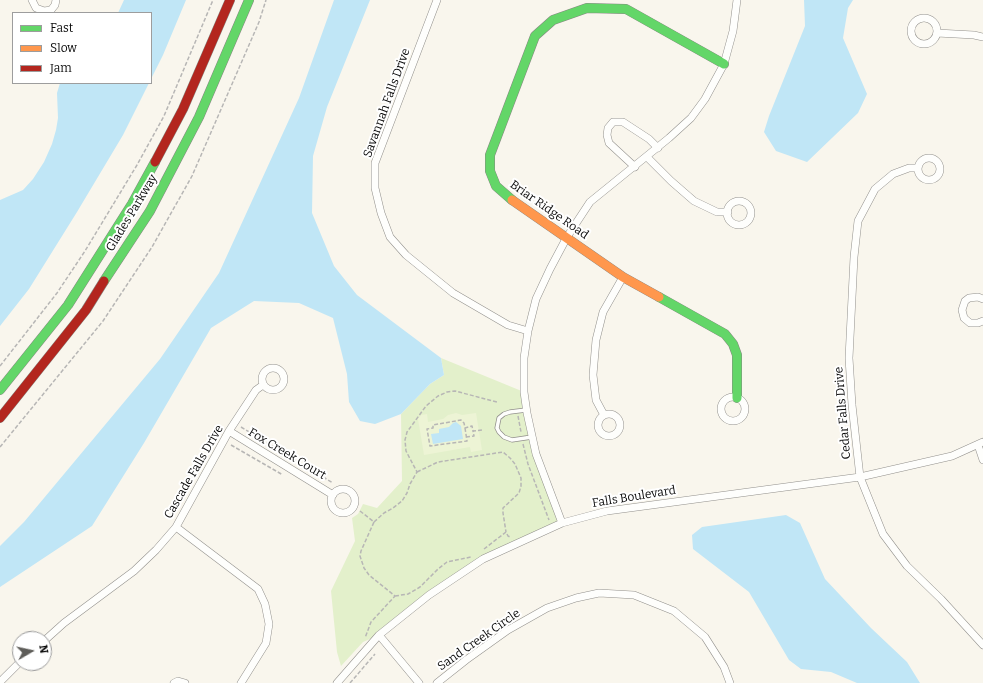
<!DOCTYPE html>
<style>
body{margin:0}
#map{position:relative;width:983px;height:683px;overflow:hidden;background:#f9f6ed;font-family:Bitter,serif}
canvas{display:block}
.legend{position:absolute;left:12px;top:12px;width:140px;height:72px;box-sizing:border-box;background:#fff;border:1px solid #9d9d9d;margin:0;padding:5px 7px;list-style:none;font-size:12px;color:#0a0a0a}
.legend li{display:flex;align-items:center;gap:8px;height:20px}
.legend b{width:20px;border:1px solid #9d9d9d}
.north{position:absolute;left:12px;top:631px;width:40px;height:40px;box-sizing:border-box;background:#fff;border:1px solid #9d9d9d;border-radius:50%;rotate:81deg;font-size:11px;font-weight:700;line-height:16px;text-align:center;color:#0a0a0a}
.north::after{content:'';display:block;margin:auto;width:14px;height:18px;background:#5e5d59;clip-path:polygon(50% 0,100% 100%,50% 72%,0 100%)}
</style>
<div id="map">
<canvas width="983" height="683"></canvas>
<ul class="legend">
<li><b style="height:5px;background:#63d668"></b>Fast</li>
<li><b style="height:5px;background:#ff974d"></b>Slow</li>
<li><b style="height:5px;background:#b3261e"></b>Jam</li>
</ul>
<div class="north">N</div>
</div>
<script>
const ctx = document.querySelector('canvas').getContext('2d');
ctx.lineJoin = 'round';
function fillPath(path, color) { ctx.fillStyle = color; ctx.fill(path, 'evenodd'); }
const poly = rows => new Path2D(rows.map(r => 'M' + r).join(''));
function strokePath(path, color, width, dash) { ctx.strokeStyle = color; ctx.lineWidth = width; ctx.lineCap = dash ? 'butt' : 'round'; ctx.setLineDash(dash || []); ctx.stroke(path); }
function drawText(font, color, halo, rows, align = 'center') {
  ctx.font = font + ' Bitter,serif'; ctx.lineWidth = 4; ctx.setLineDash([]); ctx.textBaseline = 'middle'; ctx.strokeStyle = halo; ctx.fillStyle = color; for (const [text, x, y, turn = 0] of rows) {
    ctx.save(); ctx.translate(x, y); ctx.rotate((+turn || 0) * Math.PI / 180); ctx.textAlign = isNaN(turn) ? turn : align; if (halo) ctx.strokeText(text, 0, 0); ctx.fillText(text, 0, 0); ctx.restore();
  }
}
const green = poly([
 [441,358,524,392,527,413,562,523,483,559,379,635,363,642,341,666,337,652,331,591,355,541,352,518,358,514,363,504,377,508,402,481,401,414,430,384,444,375]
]);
const pitch = poly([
 [456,413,462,415,476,413,482,450,471,452,470,447,424,455,418,419,421,415,427,414,428,422,443,419,448,415]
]);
const water = poly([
 [124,0,186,0,163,55,151,79,151,13,118,13],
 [334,0,370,0,327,107,313,156,312,213,334,266,357,295,441,358,444,375,430,384,401,414,375,424,360,421,349,402,347,374,333,318,299,303,254,301,211,328,144,443,92,526,0,587,0,546,24,522,160,359,219,273,299,98],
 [804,0,853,0,848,8,843,38,867,94,858,113,807,162,776,151,764,132,769,116,805,26],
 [60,83,149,83,123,135,77,212,29,289,0,326,0,200,23,190,33,179,44,162,52,144,56,130,58,118,57,93],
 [456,422,461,426,463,439,433,444,431,434,439,433,439,429,449,427,453,423],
 [786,515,800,523,825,579,871,628,907,662,920,683,857,683,831,672,801,669,789,660,749,592,693,549,692,535,702,527]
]);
const path = poly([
 [0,366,57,293,85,251,137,165,164,116,213,0],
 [518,416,521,432],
 [241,427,333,483],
 [465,428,467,441,430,446,427,429,433,428,433,425,461,420,464,423,465,428,472,426,473,431,483,430],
 [466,437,474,436,473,431],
 [523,444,528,464,549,520],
 [231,445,283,475],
 [0,447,103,321,152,247,192,176,259,22,266,0],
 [417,472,438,462,503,452,510,458,515,464,521,478,521,486,519,493,503,508,503,513,506,532],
 [360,511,374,522,361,551,360,556,364,568,369,575,395,596,371,622,365,638],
 [374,522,384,513,393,508,402,501,407,493,410,484,417,472,406,451,405,440,407,432,426,406,438,396,447,392,455,391,497,402],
 [484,549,506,532,508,536,510,537],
 [395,596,408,594,420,587,438,569,447,562,471,557],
 [350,683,375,654]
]);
const lane = poly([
 [526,410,510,412,504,414,499,418,497,428,499,432,504,437,512,440,532,437]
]);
const street = poly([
 [32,0,36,8,44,11,51,10,55,5,56,0],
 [437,0,375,163,375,188,381,213,390,237,406,255,453,293,508,325,528,331],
 '911 31a13 13 0 1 1 26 0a13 13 0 1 1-26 0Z',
 [937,33,974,35,983,37],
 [647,157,671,181,694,201,717,212,728,212],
 '918 169a11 11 0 1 1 22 0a11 11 0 1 1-22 0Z',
 [635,167,609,143,607,135,608,128,613,122,623,122,649,139,658,148],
 [918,168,909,168,893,174,875,189,858,221,854,257,849,358,852,405,860,477,883,534,907,566,941,599,983,645],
 '727 213a12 12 0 1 1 24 0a12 12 0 1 1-24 0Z',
 [983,299,978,297,969,298,965,301,962,310,964,318,970,323,978,323,983,321],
 '262 379a11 11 0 1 1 22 0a11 11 0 1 1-22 0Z',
 '721 409a12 12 0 1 1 24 0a12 12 0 1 1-24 0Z',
 '598 425a11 11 0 1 1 22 0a11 11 0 1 1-22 0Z',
 [604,415,596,400,593,375,596,340,603,312,623,277],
 [229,431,333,495],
 [978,445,983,460],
 '331 501a12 12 0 1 1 24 0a12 12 0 1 1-24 0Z',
 [562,523,536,454,527,413,524,392,524,358,528,331,536,299,550,269,567,237,590,202,669,138,691,118,705,99,724,64,733,31,737,0],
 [176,527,258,589,265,604,269,624,266,643,241,683],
 [379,635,419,683],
 [44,641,64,623,134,571,156,550,176,527,229,431,256,390,263,385],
 [0,682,20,662],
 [174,683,178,681,185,683],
 [337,683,379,635,429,595,483,559,562,523,607,511,860,477,952,456,983,442],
 [437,683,466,660,508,630,547,608,576,598,599,593,634,595,674,611,705,637,724,667,730,683]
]);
const fast = poly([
 [512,200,496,186,490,171,490,155,535,36,553,20,587,8,626,9,724,64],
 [104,281,150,211,199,117,249,0],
 [659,297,725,334,733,344,737,355,737,398],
 [0,390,68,305,132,204,155,162]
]);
const slow = poly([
 [512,200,623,277,659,297]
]);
const jam = poly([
 [155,162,183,109,230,0],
 [0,418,86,310,104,281]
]);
const streetNames = [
 ["Savannah Falls Drive",387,103,-70],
 ["Briar Ridge Road",549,210,35],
 ["Glades Parkway",132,213,-59],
 ["Cedar Falls Drive",843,413,-95],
 ["Fox Creek Court",287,454,31],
 ["Cascade Falls Drive",194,472,-60],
 ["Falls Boulevard",634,497,-9],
 ["Sand Creek Circle",479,640,-35]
];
fillPath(green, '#e3f0cb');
fillPath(pitch, '#edf4d5');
fillPath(water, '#c0e6f6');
strokePath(lane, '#92908c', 5);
strokePath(street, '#92908c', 8);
strokePath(fast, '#888783', 10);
strokePath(slow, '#888783', 10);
strokePath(jam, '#888783', 10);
strokePath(path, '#b7b6b5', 1.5, [4, 2]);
strokePath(lane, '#fefefc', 3.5);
strokePath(street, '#fefefc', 7);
strokePath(fast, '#63d668', 9);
strokePath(slow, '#ff974d', 9);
strokePath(jam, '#b3261e', 9);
drawText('12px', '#0a0a0a', '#fff', streetNames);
</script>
